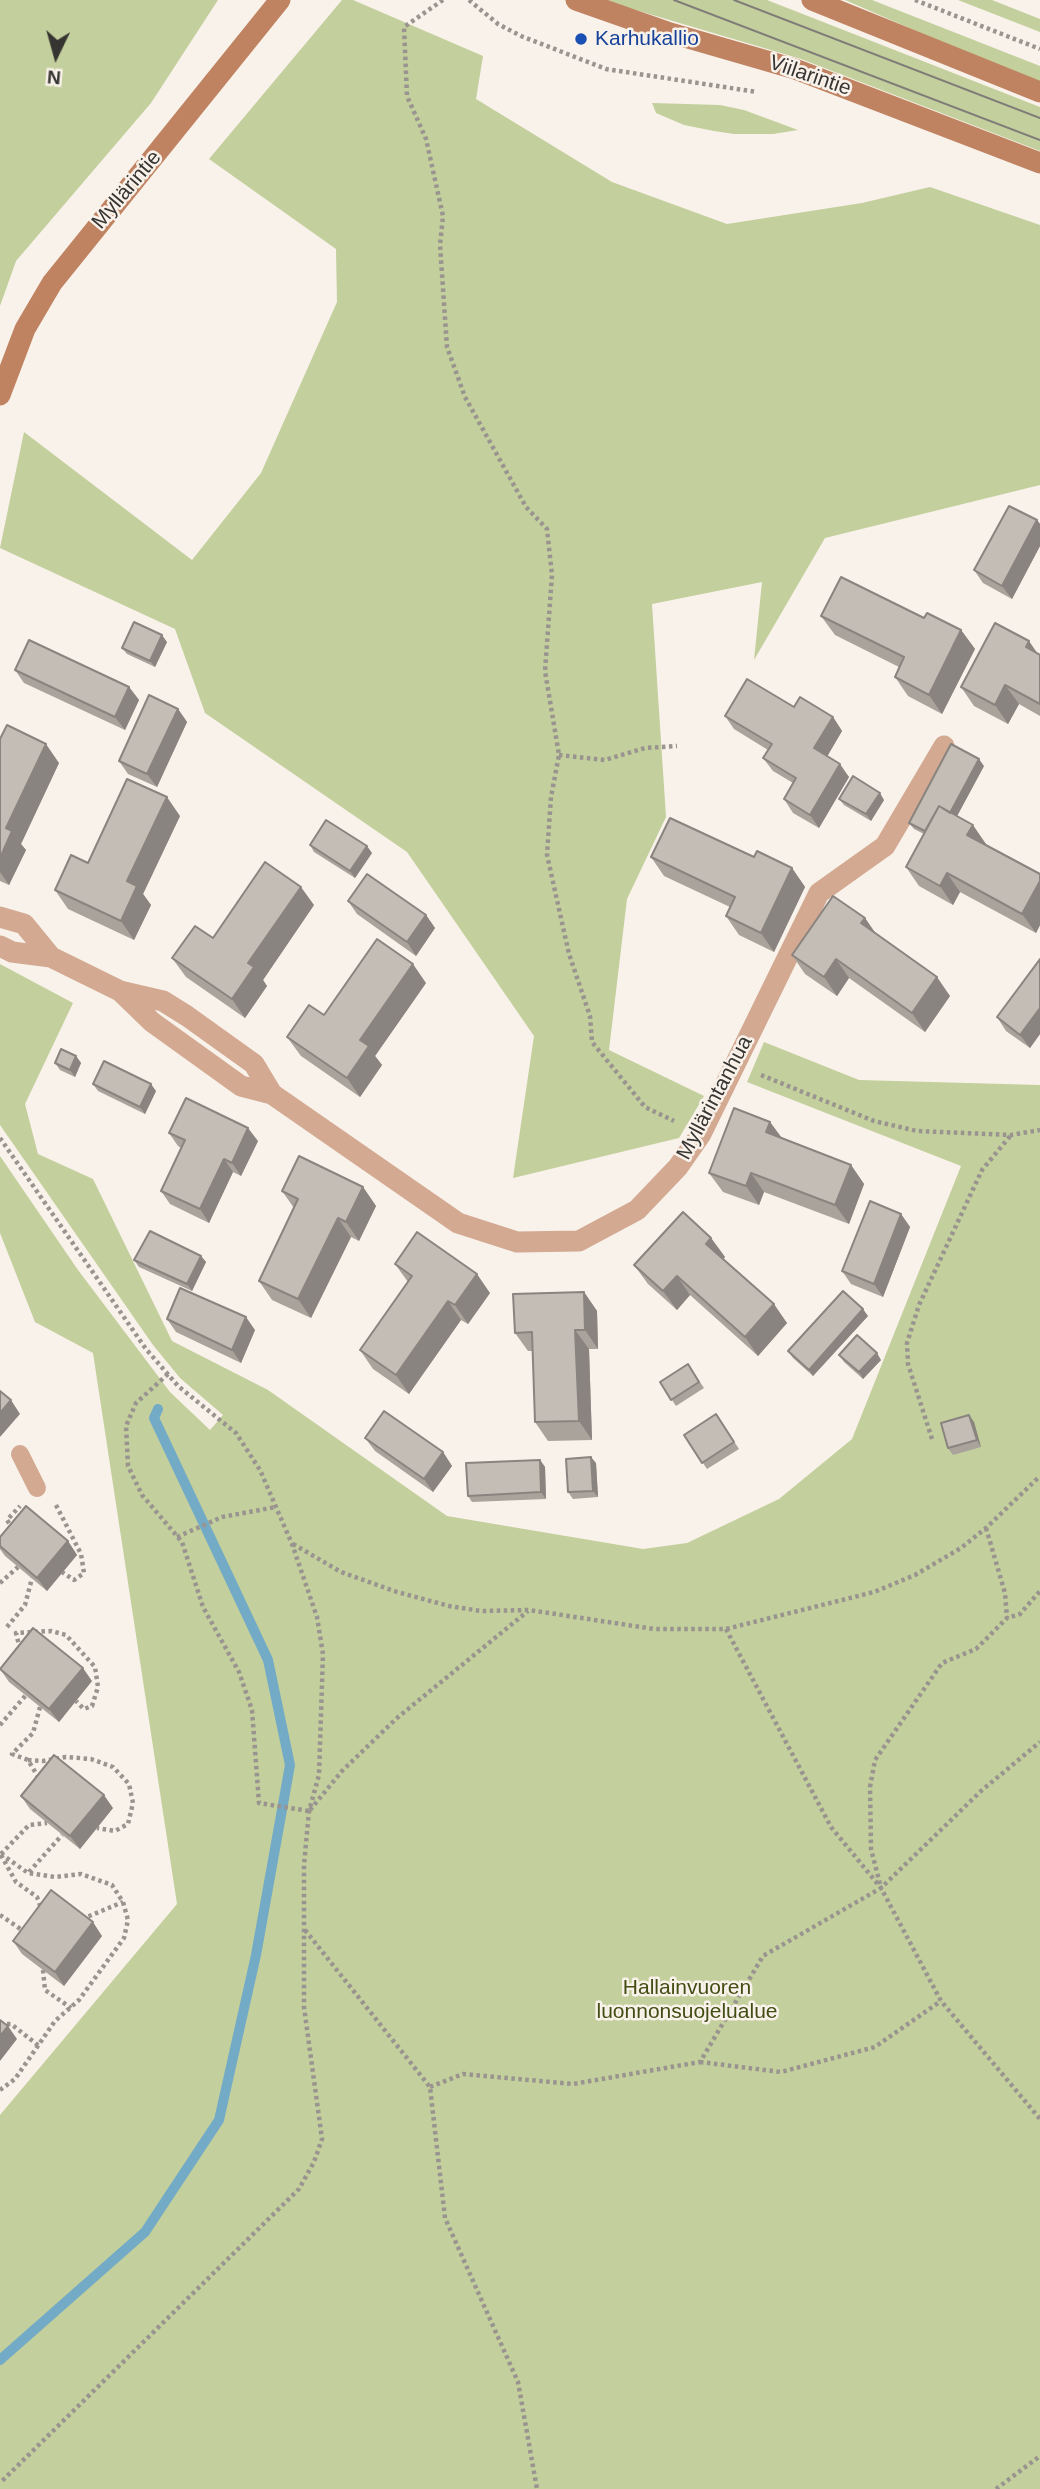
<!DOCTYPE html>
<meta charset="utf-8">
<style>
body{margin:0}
#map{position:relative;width:1040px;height:2489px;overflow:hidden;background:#f9f2ea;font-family:Arial,sans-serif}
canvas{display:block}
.north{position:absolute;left:21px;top:21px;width:70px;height:70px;-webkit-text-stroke:5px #f9f2ea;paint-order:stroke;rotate:185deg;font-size:19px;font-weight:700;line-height:28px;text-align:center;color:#373532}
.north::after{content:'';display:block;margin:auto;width:24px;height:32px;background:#373532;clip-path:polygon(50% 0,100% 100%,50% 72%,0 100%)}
</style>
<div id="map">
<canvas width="1040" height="2489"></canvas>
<div class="north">N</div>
</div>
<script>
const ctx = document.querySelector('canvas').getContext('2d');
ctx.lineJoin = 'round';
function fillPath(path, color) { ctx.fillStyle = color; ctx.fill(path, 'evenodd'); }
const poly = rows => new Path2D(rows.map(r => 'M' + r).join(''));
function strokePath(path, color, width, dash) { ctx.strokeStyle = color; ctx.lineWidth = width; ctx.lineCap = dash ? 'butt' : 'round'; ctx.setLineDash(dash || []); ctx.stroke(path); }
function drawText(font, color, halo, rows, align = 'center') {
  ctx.font = font + ' Arial,sans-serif'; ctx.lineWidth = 5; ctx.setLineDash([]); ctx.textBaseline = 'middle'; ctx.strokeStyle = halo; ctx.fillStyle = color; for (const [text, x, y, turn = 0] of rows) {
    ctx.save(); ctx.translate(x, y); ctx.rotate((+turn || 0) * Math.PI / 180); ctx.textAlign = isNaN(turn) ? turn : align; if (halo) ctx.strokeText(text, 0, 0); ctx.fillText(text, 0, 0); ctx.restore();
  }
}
const green = poly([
 [0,0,218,0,151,103,16,261,0,306],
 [342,0,353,0,483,56,476,99,612,182,727,224,862,203,930,187,1040,225,1040,485,825,538,754,660,762,582,652,604,666,817,627,899,609,1050,704,1096,679,1138,513,1178,534,1036,407,852,205,713,175,629,0,548,24,432,192,560,261,473,337,302,336,249,209,159],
 [602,0,767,0,1040,107,1040,151,801,59],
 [845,0,872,0,1040,66,1040,85],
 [958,0,992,0,1040,19,1040,32],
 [652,103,720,105,744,110,798,130,773,134,734,134,714,131,684,125,656,113],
 [0,964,73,1003,25,1104,38,1154,93,1179,172,1341,268,1390,447,1516,643,1549,687,1543,779,1499,852,1439,961,1166,747,1082,764,1042,859,1080,1040,1085,1040,2489,0,2489,0,2115,177,1904,93,1353,35,1322,0,1233,0,1156,78,1270,170,1392,210,1430,223,1415,180,1378,153,1345,0,1125]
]);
const stream = poly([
 [0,2360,145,2232,219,2120,256,1955,290,1765,268,1660,154,1418,158,1409]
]);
const path = poly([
 [443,0,404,27,407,96,426,139,443,216,440,245,447,347,465,397,526,507,547,529,552,575,545,671,559,755,551,797,547,855,569,954,590,1016,592,1042,645,1107,674,1121],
 [469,0,498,24,521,36,606,69,757,92],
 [915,0,1040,49],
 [559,755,605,760,645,748,677,746],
 [761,1075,874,1121,917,1131,1011,1135,1040,1130],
 [0,1138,146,1349,178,1386,236,1433,260,1470,292,1544,317,1617,323,1654,319,1775,309,1811,304,1865,304,2007,322,2139,314,2162,299,2189,0,2483],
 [168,1374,136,1403,126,1426,128,1466,142,1495,182,1542,203,1607,239,1672,252,1710,259,1803,309,1811],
 [932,1439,908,1364,907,1343,919,1305,982,1170,1011,1135],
 [56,1505,81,1554,84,1573,74,1580,62,1572],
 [986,1528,1005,1593,1007,1618],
 [13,1529,7,1520,20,1506],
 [177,1537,222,1517,276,1507],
 [293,1544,341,1572,397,1592,449,1606,481,1611,529,1610,654,1629,726,1629,874,1592,915,1575,961,1548,986,1528,1040,1476],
 [0,1583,18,1567],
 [7,1627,25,1605,32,1578],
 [726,1629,831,1827,881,1888,941,2001,1040,2119],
 [20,1649,16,1633,51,1631,66,1635,95,1667,98,1687,92,1706,84,1709,76,1701],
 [40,1707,33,1733,12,1754,28,1760,40,1780],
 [0,1725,26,1695],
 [28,1760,43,1761,66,1757,91,1759,113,1767,129,1784,133,1803,128,1824,115,1831,97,1828],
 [310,1810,342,1771,397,1718,528,1611],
 [1,1854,29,1825,47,1823],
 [1,1855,16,1882,37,1897,41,1908],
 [29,1872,62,1835],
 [880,1884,871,1849,870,1787,875,1760,942,1663,976,1649,1007,1618,1020,1614,1040,1591],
 [0,1915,25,1932],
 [82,1919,123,1902],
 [305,1930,430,2087,445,2218,518,2382,537,2489],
 [43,1970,45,1990,71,2008],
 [0,2024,11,2024,39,2046],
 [700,2062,781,2072,875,2047,941,2001],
 [430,2087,463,2074,573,2084,700,2062,763,1956,881,1888,981,1791,1040,1742],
 [0,2090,15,2079,55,2021,79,2000,124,1938,128,1920,123,1902,112,1885,81,1874,55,1877,28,1873,1,1854],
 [996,2489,1040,2456]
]);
const lane = poly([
 [20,1454,37,1488]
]);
const street = poly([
 [0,917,24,924,51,957,120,991,163,1001,187,1016,254,1064,272,1094,458,1223,517,1242,579,1241,637,1210,678,1167,701,1134,819,893,885,846,944,746],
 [0,946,12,952,51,957],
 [120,991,152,1022,241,1086,272,1094]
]);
const secondary = poly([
 [576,0,667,32,795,69,1040,163],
 [812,0,1040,92],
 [0,395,25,329,52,283,280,0]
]);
const tram = poly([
 [674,0,1040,140],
 [734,0,1040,118]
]);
const wall = poly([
 [1037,520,1040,524,1040,546,1012,599,983,583,974,570],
 [821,616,924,618,961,630,975,649,942,714,908,696,895,677,899,667,835,635],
 [167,642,155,667,127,654,122,648],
 [1037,653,1040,655,1040,716,1019,704,1008,724,974,706,961,687],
 [15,670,129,687,139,700,125,730,24,683],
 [794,707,833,717,842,731,827,756,849,777,819,828,793,813,784,799,793,783,773,771,763,758,768,750,734,729,725,716],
 [178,709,187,722,157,787,128,774,119,761],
 [0,739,59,763,21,844,26,850,9,885,0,881],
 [984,766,957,816,986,844,985,844,1040,874,1040,925,1036,933,960,892,953,905,919,886,906,867,924,834,914,829,909,823],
 [839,799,884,800,871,821,844,805],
 [180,816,143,894,151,905,134,940,68,909,55,890,88,863],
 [310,845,372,853,355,878,314,852],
 [651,857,754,857,792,868,805,887,774,952,739,935,726,916,730,907,664,876],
 [348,901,426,915,435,928,416,956,357,914],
 [314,905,263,980,267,986,245,1018,186,977,172,958,213,938],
 [865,918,876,934,950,996,925,1032,849,978,837,996,805,974,792,955],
 [1040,959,1040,1034,1030,1048,1006,1031,997,1017],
 [426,983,375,1056,382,1065,360,1097,301,1056,287,1037,324,1015],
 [76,1056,81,1063,75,1077,60,1070,55,1063],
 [93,1084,156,1091,145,1114,98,1091],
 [770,1122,782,1138,851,1165,864,1184,849,1224,764,1192,759,1205,723,1192,709,1173],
 [169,1133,258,1141,241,1176,233,1172,209,1223,170,1204,161,1191,181,1148,178,1146],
 [363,1187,376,1206,359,1241,351,1237,311,1318,272,1300,259,1281,294,1208,282,1191],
 [901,1214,910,1227,883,1297,851,1284,842,1271],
 [711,1238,725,1257,723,1259,787,1323,758,1356,690,1295,677,1310,648,1284,634,1265],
 [201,1256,206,1262,192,1291,139,1267,134,1260],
 [395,1264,490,1293,468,1324,461,1320,409,1394,373,1369,360,1350,408,1282],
 [584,1292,597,1311,598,1349,589,1349,592,1440,548,1441,535,1422,533,1351,528,1351,515,1333],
 [868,1316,813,1376,793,1358,788,1351],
 [167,1319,255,1330,241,1363,176,1332],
 [839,1355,881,1360,863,1379,844,1362],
 [688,1364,704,1388,676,1406,660,1382],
 [716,1414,739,1449,707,1469,684,1435],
 [969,1415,974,1422,981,1447,953,1455,948,1448],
 [365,1438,443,1452,452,1466,433,1492,375,1451],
 [540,1460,545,1467,546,1499,472,1502,468,1496],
 [596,1463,598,1497,573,1499,568,1492],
 [0,1537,68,1541,77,1555,47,1591,5,1556,0,1549],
 [0,1669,92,1681,59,1722,9,1682],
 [21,1796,113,1808,80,1849,30,1809],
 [102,1936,64,1986,22,1954,13,1941]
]);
const shadedWall = poly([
 [1037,520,1040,524,1040,546,1012,599,1002,586],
 [961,630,975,649,942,714,929,695],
 [162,635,167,642,155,667,150,661],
 [1029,641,1040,657,1026,647],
 [1005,685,1019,704,1008,724,995,705],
 [129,687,139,700,125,730,115,717],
 [178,709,187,722,157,787,147,774],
 [833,717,842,731,824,762,814,748],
 [46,744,59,763,21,844,26,850,9,885,0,872,0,858,6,828],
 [979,759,984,766,942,844,937,837],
 [840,764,849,777,819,828,810,815],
 [880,793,884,800,871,821,866,814],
 [167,797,180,816,143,894,151,905,134,940,121,921,127,881],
 [973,825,986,844,980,854,967,835],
 [367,846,372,853,355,878,350,871],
 [792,868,805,887,774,952,761,933],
 [947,873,960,892,953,905,940,886],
 [1040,881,1040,925,1036,933,1022,914],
 [301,887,314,905,263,980,267,986,245,1018,232,999,248,963],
 [426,915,435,928,416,956,407,942],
 [865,918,878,937,861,923],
 [836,959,849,978,837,996,824,977],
 [413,964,426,983,375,1056,382,1065,360,1097,347,1078,360,1040],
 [937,977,950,996,925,1032,912,1013],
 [1040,1008,1040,1034,1030,1048,1020,1035],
 [76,1056,81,1063,75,1077,70,1070],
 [151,1084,156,1091,145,1114,140,1107],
 [770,1122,783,1140,766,1132],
 [248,1128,258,1141,241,1176,232,1163],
 [224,1159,233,1172,209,1223,200,1209],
 [851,1165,864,1184,849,1224,835,1205],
 [751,1173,764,1192,759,1205,746,1186],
 [363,1187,376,1206,359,1241,346,1222],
 [901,1214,910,1227,883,1297,874,1284],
 [338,1218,351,1237,311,1318,298,1299],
 [711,1238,725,1257,719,1263,706,1244],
 [201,1256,206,1262,192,1291,187,1284],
 [477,1274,490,1293,468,1324,455,1305],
 [677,1276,690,1295,677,1310,663,1291],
 [584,1292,597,1311,598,1349,585,1330],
 [448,1301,461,1320,409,1394,396,1375],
 [774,1304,787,1323,758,1356,745,1337],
 [863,1309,868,1316,813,1376,809,1370],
 [246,1317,255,1330,241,1363,232,1350],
 [575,1330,589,1349,592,1440,579,1421],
 [877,1353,881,1360,863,1379,859,1372],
 [11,1400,20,1414,0,1437,0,1413],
 [969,1415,974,1422,981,1447,977,1440],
 [443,1452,452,1466,433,1492,424,1479],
 [591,1457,596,1463,598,1497,593,1491],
 [540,1460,545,1467,546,1499,541,1492],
 [68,1541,77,1555,47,1591,37,1578],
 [83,1668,92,1681,59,1722,49,1709],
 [104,1795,113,1808,80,1849,70,1836],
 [93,1922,102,1936,64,1986,55,1972],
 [8,2026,17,2039,0,2061,0,2036]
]);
const building = poly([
 [1009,506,1037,520,1002,586,974,570,1009,506],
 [841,577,924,618,927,613,961,630,929,695,895,677,904,657,821,616,841,577],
 [134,622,162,635,150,661,122,648,134,622],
 [995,623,1029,641,1026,647,1040,655,1040,704,1005,685,995,705,961,687,995,623],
 [29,640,129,687,115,717,15,670,29,640],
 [747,679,794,707,800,697,833,717,814,748,840,764,810,815,784,799,796,778,763,758,772,744,725,716,747,679],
 [149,695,178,709,147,774,119,761,149,695],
 [7,725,46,744,6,828,12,831,0,858,0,739,7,725],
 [951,744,979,759,950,813,939,806,925,831,909,823,951,744],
 [853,776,880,793,866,814,839,799,853,776],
 [127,779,167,797,127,881,137,886,121,921,55,890,71,855,88,863,127,779],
 [939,806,973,825,967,835,1040,874,1040,881,1022,914,947,873,940,886,906,867,939,806],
 [670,818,754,857,757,851,792,868,761,933,726,916,735,897,651,857,670,818],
 [326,820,367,846,350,871,310,845,326,820],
 [265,862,301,887,248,963,254,967,232,999,172,958,195,926,213,938,265,862],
 [367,874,426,915,407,942,348,901,367,874],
 [833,896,865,918,861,923,937,977,912,1013,836,959,824,977,792,955,833,896],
 [377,939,413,964,360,1040,369,1046,347,1078,287,1037,309,1005,324,1015,377,939],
 [1040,959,1040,1008,1020,1035,997,1017,1040,959],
 [61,1049,76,1056,70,1070,55,1063,61,1049],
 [104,1061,151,1084,140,1107,93,1084,104,1061],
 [186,1098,248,1128,232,1163,224,1159,200,1209,161,1191,185,1140,169,1133,186,1098],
 [734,1108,770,1122,766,1132,851,1165,835,1205,751,1173,746,1186,709,1173,734,1108],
 [299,1156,363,1187,346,1222,338,1218,298,1299,259,1281,298,1199,282,1191,299,1156],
 [870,1201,901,1214,874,1284,842,1271,870,1201],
 [683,1212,711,1238,706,1244,774,1304,745,1337,677,1276,663,1291,634,1265,683,1212],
 [150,1231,201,1256,187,1284,134,1260,150,1231],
 [417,1232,477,1274,455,1305,448,1301,396,1375,360,1350,412,1276,395,1264,417,1232],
 [180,1288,246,1317,232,1350,167,1319,180,1288],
 [843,1291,863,1309,809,1370,788,1351,843,1291],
 [584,1292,585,1330,575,1330,579,1421,535,1422,532,1332,515,1333,513,1294,584,1292],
 [857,1335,877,1353,859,1372,839,1355,857,1335],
 [688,1364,699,1382,671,1400,660,1382,688,1364],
 [0,1391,11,1400,0,1413,0,1391],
 [384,1411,443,1452,424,1479,365,1438,384,1411],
 [716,1414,734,1442,702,1463,684,1435,716,1414],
 [969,1415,977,1440,948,1448,941,1423,969,1415],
 [591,1457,593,1491,568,1492,566,1459,591,1457],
 [540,1460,541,1492,468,1496,466,1463,540,1460],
 [26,1506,68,1541,37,1578,0,1546,0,1537,26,1506],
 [33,1628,83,1668,49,1709,0,1669,33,1628],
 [54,1755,104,1795,70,1836,21,1796,54,1755],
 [51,1890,93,1922,55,1972,13,1941,51,1890],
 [0,2020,8,2026,0,2036,0,2020]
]);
const markers = [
 [581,39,7,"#1a4fb4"]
];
const transitNames = [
 ["Karhukallio",595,39]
];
const streetNames = [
 ["Viilarintie",810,76,19],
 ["Myllärintie",127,190,-50],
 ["Myllärintanhua",715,1098,-62]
];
const parkNames = [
 ["Hallainvuoren",687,1988],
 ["luonnonsuojelualue",687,2012]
];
fillPath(green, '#c3cf9c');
strokePath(stream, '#73abc7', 10);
strokePath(path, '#99948f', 4.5, [3.5, 3.5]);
strokePath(lane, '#d3a992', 18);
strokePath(street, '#d3a992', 21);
strokePath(secondary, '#c08362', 21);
strokePath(tram, '#807d78', 2);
fillPath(wall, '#a9a39c');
fillPath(shadedWall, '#89847f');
fillPath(building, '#c4bdb5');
strokePath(building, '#89847f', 2);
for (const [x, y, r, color] of markers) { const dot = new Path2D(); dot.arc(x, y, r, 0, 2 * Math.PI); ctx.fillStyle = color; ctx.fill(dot); strokePath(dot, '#f9f2ea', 2.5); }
drawText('21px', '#164399', '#f9f2ea', transitNames, 'left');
drawText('21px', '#373532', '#f9f2ea', streetNames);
drawText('21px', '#434e14', '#f9f2ea', parkNames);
</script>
